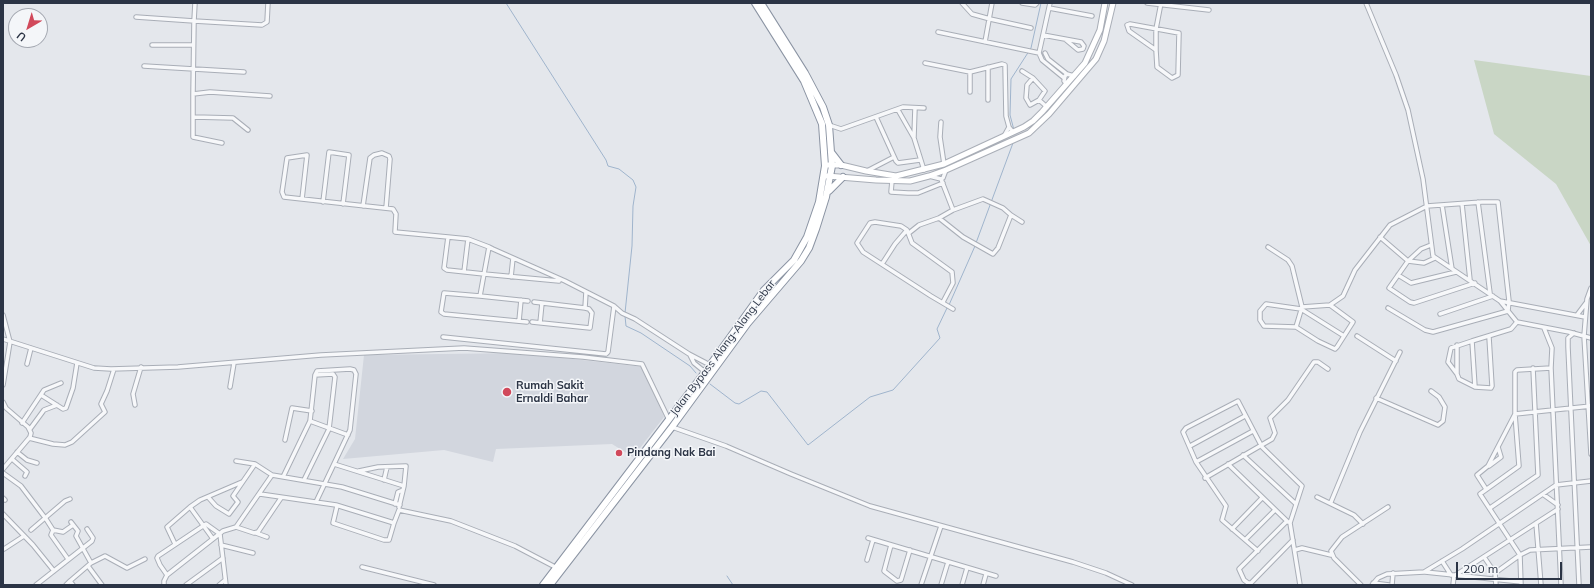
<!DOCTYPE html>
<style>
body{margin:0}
#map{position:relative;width:1594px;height:588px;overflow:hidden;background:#e4e7ec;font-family:Mulish,sans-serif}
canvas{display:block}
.frame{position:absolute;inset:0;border:4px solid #2b3445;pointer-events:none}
.north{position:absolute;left:8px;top:8px;width:40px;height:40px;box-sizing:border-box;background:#f4f6f9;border:1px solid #a4a8b1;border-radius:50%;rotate:218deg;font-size:11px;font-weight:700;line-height:16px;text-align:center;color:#2b3445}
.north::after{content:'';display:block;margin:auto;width:14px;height:18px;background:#d1495b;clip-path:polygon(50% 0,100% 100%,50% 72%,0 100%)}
.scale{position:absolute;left:1456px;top:562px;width:106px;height:18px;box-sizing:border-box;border:2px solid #2b3445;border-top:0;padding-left:5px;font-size:12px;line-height:14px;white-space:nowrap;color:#2b3445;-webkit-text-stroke:3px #f4f6f9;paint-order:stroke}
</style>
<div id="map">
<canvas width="1594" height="588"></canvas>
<div class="frame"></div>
<div class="north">U</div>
<div class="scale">200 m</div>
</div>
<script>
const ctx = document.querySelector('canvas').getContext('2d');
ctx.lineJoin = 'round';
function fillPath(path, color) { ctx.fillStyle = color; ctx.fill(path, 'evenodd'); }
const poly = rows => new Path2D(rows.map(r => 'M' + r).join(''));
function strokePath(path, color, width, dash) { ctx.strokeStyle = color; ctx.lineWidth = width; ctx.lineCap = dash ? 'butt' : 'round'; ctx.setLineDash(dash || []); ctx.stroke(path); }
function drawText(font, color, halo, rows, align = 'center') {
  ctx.font = font + ' Mulish,sans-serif'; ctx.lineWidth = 3; ctx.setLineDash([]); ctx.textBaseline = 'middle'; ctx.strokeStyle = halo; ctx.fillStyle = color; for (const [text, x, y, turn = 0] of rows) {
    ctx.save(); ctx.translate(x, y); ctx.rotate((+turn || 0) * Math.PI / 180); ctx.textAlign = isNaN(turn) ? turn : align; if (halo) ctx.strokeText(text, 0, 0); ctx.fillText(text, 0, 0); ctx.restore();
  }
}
const built = poly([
 [520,353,644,367,664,417,633,457,612,444,496,449,493,462,444,450,343,459,355,439,364,355]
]);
const green = poly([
 [1474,60,1591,76,1591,246,1556,184,1494,134]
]);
const stream = poly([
 [506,3,606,160,608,166,619,169,633,180,636,187,633,206,632,246,625,313],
 [1014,130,1010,115,1011,79,1031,48,1041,3],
 [976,243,1013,143],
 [949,305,975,246],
 [625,316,626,326,641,333,690,366,696,373],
 [710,384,735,403,739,404,761,391,767,392,808,445,870,397,893,390,940,338,937,329,947,308],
 [727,576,733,585]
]);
const street = poly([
 [195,3,194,21,262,25,267,22,268,3],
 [962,3,972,14,990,19,1031,28],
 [1022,3,1035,5,1037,3],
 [1050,3,1039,53,1042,60,1064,78],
 [1147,3,1209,10],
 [1366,3,1396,75,1408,110,1423,179,1433,256,1500,301,1517,322,1569,332,1591,338],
 [1049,8,1092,16],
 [136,17,194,21,193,94,210,92,270,96],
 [1130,24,1179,33,1178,75,1172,78,1157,67,1156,50,1129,31,1127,25,1130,24],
 [938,32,1039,53],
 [1043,35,1081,42,1084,46,1083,49,1078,50,1066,40],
 [985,42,992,3],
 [152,45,193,45],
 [1156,50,1156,29,1161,3],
 [1045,53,1048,59,1067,74],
 [925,63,970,72,1002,64,1005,65,1006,116,1009,127],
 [144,66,244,72],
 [1022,71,1033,78,1045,91,1039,100,1030,105,1026,98,1027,85,1033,78],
 [1067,84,1064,81,1065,76,1067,74,1074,76],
 [970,92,970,72],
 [193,94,193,137,222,143],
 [988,100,988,67],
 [1039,100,1047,107],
 [898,110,914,138,924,170],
 [194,117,233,118,248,130],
 [876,117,896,161,898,163,920,160],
 [941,122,940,137,944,164],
 [829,125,841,129,903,107,924,108],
 [1004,136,1009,127,1013,132],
 [914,137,915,108],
 [867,171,894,157],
 [929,176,941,179,943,178,946,170],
 [941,179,953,210],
 [892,181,891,192,908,193,918,193,943,183],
 [302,199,307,155,287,158,282,192,284,197,302,199,393,209,396,214,395,232,448,237],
 [323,202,329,152,349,155,343,204],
 [1478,202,1490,293],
 [1462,204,1470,280],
 [1442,205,1452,269],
 [363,206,370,158,374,155,382,153,389,156,390,159,386,208],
 [939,218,953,210,983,199,1003,208,1011,215],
 [909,233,919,225,939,218,963,237,993,254,998,248,1011,215,1022,222],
 [1380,237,1408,261,1421,249,1431,245],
 [489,247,484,274,447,270,444,268,448,237,468,239,489,247,493,249,565,281,614,306,622,313,635,319,689,354,710,365],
 [1268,247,1288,260,1292,266,1302,307,1296,327],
 [1435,258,1424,263,1408,261,1389,288,1410,302,1414,303,1475,283],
 [882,264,895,244,907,230],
 [464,272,468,239],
 [1398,275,1411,283,1456,272],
 [511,277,513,258],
 [1591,288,1587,299,1584,336,1591,454],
 [480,296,444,293,441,312,444,314,527,322],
 [528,301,480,296,484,274,559,281],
 [1500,301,1585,317],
 [534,302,585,308,586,292],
 [943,302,953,283,952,272,912,243,907,230,901,226,875,222,870,223,857,243,863,252,931,296,953,309],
 [1302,307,1330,305],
 [1440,314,1493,296],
 [3,315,10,342,3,385],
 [1577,315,1586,303],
 [519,321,521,300],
 [532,322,590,328,592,313,589,309,585,308],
 [540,323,542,303],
 [1544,328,1552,348,1551,368,1561,585],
 [1574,333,1568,338,1568,347,1579,585],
 [1344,336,1301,309,1266,304,1260,311,1260,320,1264,326,1296,327,1318,341,1335,349,1337,347,1353,322,1330,305,1343,296,1355,270,1390,225,1427,206,1482,202,1498,202,1509,301,1508,311,1433,332,1425,330,1388,308],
 [1357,336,1396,361],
 [443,337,606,354,608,352,614,306],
 [3,339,94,368,111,369,178,367,321,355,464,348,583,357,642,364,669,420],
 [1457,345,1457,374,1459,379,1475,387,1491,388,1492,386,1489,337],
 [690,355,694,363,705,372],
 [27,364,31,348],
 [1457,374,1448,362,1451,348,1472,341],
 [315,375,317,371,350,369,354,370,356,374,350,430,316,502],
 [230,387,234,363],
 [1475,387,1472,341,1511,329,1517,322],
 [41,395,63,409,66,408,73,388,77,363],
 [1376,398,1438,425,1443,421,1445,407,1439,397,1431,391],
 [3,402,6,408,28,427,31,433,30,437,3,469],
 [135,405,133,394,141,367],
 [310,421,348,435],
 [22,423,44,390,61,383],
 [672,427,726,446,791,474,870,506,1073,562,1106,573,1132,585],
 [30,429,44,410,57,405],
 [29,438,53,444,65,445,72,442,105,412,101,404,107,391,114,369],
 [285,440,292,408,312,411],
 [1190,446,1245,416],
 [17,452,27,460,37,463],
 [1243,455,1296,504],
 [12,459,27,472,25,476],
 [236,461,255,464],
 [1196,462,1253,431],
 [334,464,404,486,399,507],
 [1228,464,1288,522],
 [1489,466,1501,457,1498,447],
 [359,471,378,467,406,466,404,486],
 [3,473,21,486,46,519,53,530,51,535,68,559],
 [283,477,310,421,315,375,333,374,335,377,329,429,304,480],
 [1205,478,1272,439,1275,433,1270,418,1288,400,1314,362,1318,362,1328,369],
 [384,480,387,467],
 [1486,489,1477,475,1488,466,1515,414,1591,406],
 [260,494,336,505,394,523,399,510,451,521,515,546,557,568],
 [1544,495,1558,505],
 [208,497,216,506,229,514,238,502,233,496,255,464,272,475],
 [1317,497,1354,515,1363,524],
 [3,498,5,500],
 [1331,502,1360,432,1400,352],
 [395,504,398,492,403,490],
 [337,506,333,523,384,540,389,540,394,523],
 [1490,508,1538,475,1533,368],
 [3,514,33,545,54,571],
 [1287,521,1239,569,1244,580,1248,583,1251,583,1293,540],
 [1536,523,1541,585],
 [236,527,254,533,258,532,281,498],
 [1232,529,1262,498],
 [31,530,65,501,70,499],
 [53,530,63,532,73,525],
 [256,533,267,537],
 [868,538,996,576],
 [213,539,190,507,200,500,242,482],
 [1246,539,1275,510],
 [175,544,167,527,190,507],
 [221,545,253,553],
 [891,545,884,571,897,581,901,580,910,550],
 [4,549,24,536],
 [1295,550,1302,548,1331,555],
 [1258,551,1222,520,1226,506,1196,462,1183,432,1186,428,1238,401,1262,447,1302,486,1290,523,1300,585],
 [1484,557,1495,573,1496,585],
 [867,560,873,540],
 [1442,561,1451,575],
 [91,563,105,556,127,568,145,559],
 [88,566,102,585],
 [362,567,434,585],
 [1425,572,1521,582],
 [1495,573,1520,555,1530,550,1591,547],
 [167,575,160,565,157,558,158,556,206,524,220,534,226,585],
 [70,581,91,563,76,536,78,531,71,522],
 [1373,583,1389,585],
 [36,585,92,541,93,538,87,529],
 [66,585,70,581,73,585],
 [164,585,164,581,167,575,223,531,236,527,272,475,342,487,400,505],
 [186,585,223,558],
 [219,585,225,580],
 [921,585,941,526],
 [941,585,948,562],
 [962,585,967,568],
 [983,585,986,574],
 [1361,585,1334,558,1331,551,1342,537,1388,507],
 [1372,585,1378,578,1387,574,1424,572,1462,549,1556,485,1591,481],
 [1392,585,1393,573],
 [1453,585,1454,576,1558,509],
 [1521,585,1520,555,1480,494,1519,466,1515,414,1515,372,1517,370,1551,368]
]);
const secondary = poly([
 [828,165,841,165,866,171,896,176,944,164,1024,127,1033,121,1042,112,1085,63,1100,30,1105,3],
 [827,176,876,180,910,181,929,176,946,170,1029,133,1049,114,1096,59,1104,41,1113,3]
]);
const highway = poly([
 [831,152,841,165],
 [829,191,843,177],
 [543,585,705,372,764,290,794,260,807,237,819,202,825,166,822,124,804,81,755,3],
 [550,585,672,427,748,323,801,261,809,248,816,229,826,197,832,166,829,125,823,107,805,73,761,3]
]);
const markers = [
 [507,392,5,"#d1495b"],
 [619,453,4,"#d1495b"]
];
const streetNames = [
 ["Jalan Bypass Alang-Alang Lebar",723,348,-53]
];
const poiNames = [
 ["Rumah Sakit",516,386],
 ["Ernaldi Bahar",516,399],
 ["Pindang Nak Bai",627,453]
];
fillPath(built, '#d2d6de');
fillPath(green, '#c9d6c5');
strokePath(stream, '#9fb4cc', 1);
strokePath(street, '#a9aeb7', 5.5);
strokePath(secondary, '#a9aeb7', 7);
strokePath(highway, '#8b94a3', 8);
strokePath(street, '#f7f8fa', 3.5);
strokePath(secondary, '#fff', 5);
strokePath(highway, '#fff', 6);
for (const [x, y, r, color] of markers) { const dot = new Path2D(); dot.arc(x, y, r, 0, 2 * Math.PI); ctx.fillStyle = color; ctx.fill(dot); strokePath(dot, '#f4f6f9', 1.5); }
drawText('11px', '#2b3445', '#f4f6f9', streetNames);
drawText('bold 11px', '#2b3445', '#f4f6f9', poiNames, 'left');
</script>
